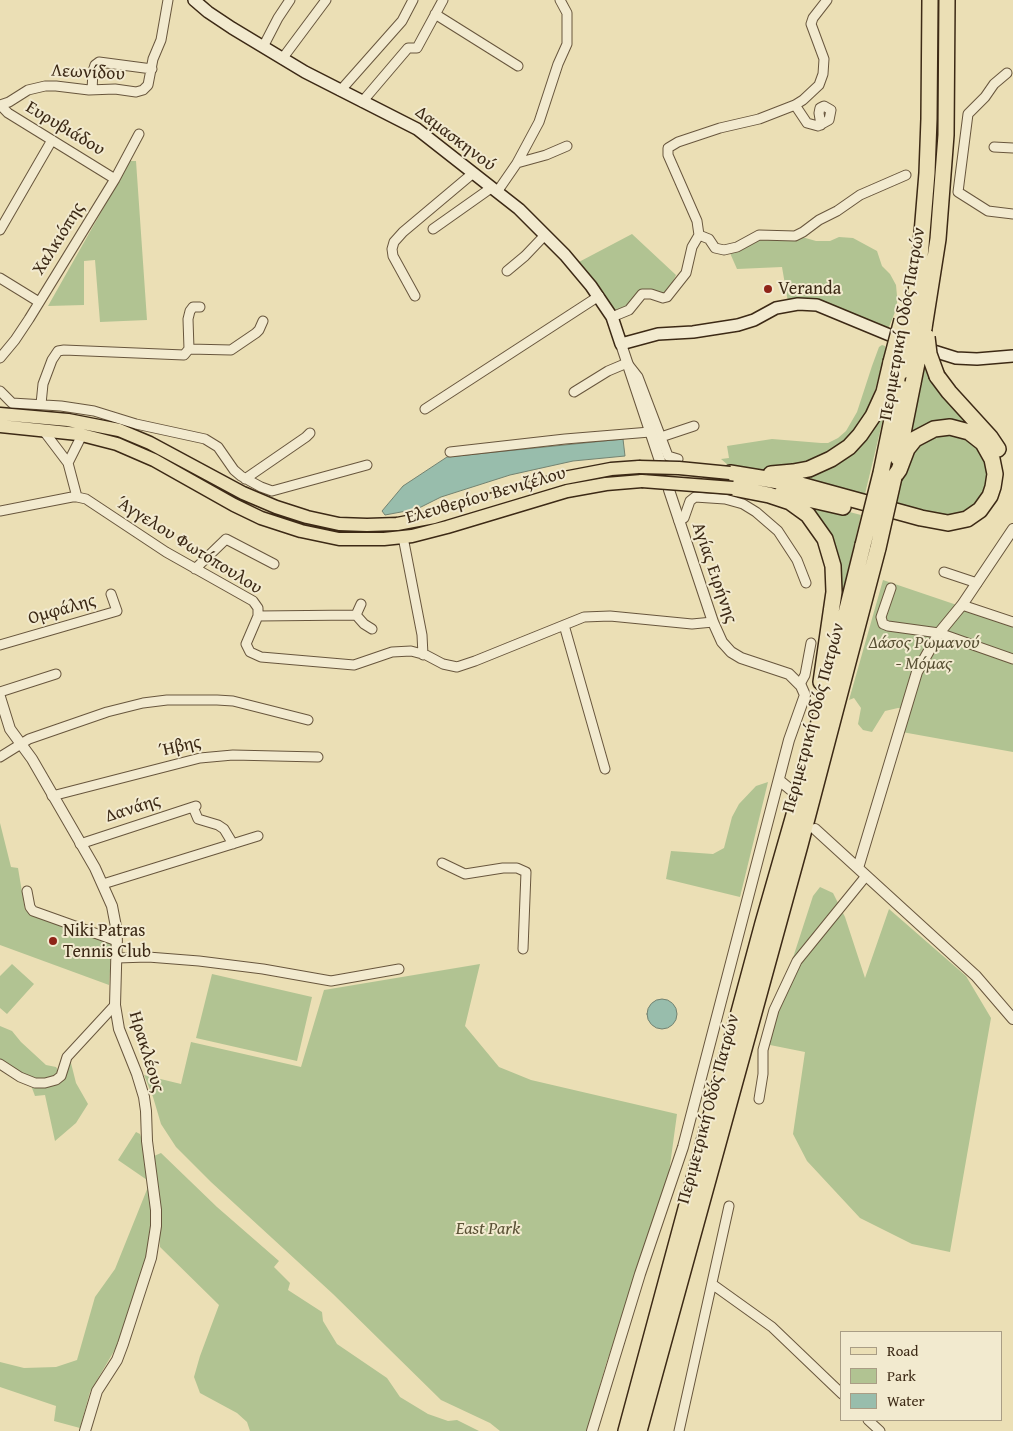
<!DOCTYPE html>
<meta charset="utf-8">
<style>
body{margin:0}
#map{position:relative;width:1013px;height:1431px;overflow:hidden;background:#ebdfb5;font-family:"Gentium Book Plus",serif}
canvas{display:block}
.legend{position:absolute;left:840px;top:1331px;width:162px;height:90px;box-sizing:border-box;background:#f2eacf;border:1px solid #a99d85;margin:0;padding:6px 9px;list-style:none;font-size:15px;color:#3c2915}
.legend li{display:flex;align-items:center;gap:10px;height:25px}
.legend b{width:25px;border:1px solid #a99d85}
</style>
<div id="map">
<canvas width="1013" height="1431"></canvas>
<ul class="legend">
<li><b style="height:6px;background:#ebdfb5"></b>Road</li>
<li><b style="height:14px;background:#b1c392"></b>Park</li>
<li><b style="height:14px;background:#98bdac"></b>Water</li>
</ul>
</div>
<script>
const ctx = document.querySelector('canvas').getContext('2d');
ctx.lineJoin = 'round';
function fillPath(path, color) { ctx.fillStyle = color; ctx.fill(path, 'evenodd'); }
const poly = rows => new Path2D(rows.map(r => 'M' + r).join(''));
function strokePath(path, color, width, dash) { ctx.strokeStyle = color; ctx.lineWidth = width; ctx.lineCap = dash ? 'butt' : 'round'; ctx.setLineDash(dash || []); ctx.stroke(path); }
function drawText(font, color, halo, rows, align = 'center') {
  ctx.font = font + ' "Gentium Book Plus",serif'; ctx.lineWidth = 4; ctx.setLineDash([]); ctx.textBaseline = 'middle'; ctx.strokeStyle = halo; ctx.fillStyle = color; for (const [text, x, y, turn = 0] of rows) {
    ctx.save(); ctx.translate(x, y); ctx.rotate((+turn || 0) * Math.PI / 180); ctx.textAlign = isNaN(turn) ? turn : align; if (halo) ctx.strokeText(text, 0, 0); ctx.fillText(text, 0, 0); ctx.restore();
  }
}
const green = poly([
 [130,161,136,161,147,320,100,322,95,260,84,261,84,305,48,306],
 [632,234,676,275,669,290,665,295,652,292,626,307,612,312,577,263],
 [802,237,816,241,830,241,839,237,853,238,877,251,882,266,890,274,896,285,897,296,897,307,887,332,837,311,788,302,782,267,737,269,730,253,756,238],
 [882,345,885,346,886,349,875,390,868,408,855,430,835,449,814,461,768,471,739,469,728,465,721,459,729,458,727,446,772,439,821,443,828,443,838,438,846,431,857,412,872,366,879,347],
 [898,357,864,498,795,477,845,457],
 [925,357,980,433,910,430],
 [945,432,976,442,990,473,981,501,956,518,896,507,903,468,913,446],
 [792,497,861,515,831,641,839,574],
 [883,580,1013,624,1013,752,902,732,909,709,898,708,885,711,872,732,863,730,858,724,861,708,854,698,849,700],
 [768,782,740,897,666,879,671,851,713,854,724,848,732,817,739,804,756,786],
 [0,823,11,867,18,868,25,910,112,944,109,985,0,945],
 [820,887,833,893,845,917,865,978,889,909,966,976,991,1018,950,1252,912,1244,860,1218,807,1161,793,1134,805,1052,765,1044,813,896],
 [12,964,34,984,7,1014,0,1008,0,976],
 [480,964,465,1026,499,1067,531,1080,677,1114,668,1180,606,1364,587,1431,500,1431,490,1423,441,1400,333,1294,211,1182,176,1147,161,1124,153,1097,144,1075,181,1084,191,1042,301,1067,324,990],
 [212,974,312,997,297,1061,196,1038],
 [0,1026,12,1031,21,1042,46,1065,56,1067,58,1070,55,1077,39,1082,0,1063],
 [70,1059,76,1083,88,1104,76,1123,55,1141,45,1095,35,1096,32,1088,49,1087,59,1081],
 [136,1132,140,1134,147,1155,150,1182,152,1207,146,1267,117,1346,90,1392,80,1428,54,1421,56,1406,0,1387,0,1362,24,1368,56,1367,77,1360,95,1297,115,1269,150,1182,118,1160],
 [161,1153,217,1207,279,1261,274,1267,290,1283,288,1290,322,1312,323,1321,337,1344,387,1378,400,1397,428,1414,448,1421,457,1420,479,1431,250,1431,247,1422,237,1413,200,1393,194,1377,200,1356,219,1305,160,1247,159,1232,161,1223,159,1191,154,1156]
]);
const water = poly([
 [623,439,625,456,573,461,510,475,441,497,417,509,385,515,382,511,403,486,447,457,623,439],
 '647 1014a15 15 0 1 1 30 0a15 15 0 1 1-30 0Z'
]);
const minor = poly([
 [435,14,518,66],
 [263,47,278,18,290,0],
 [282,59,326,0],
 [1007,73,994,84,985,97,968,114,958,192,988,211,1013,214],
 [92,90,93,71,95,65,99,62,152,69],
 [340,91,402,21,413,0],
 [362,102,408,48,417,48,443,0],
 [0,105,9,102,28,90,45,86,56,86,89,90,115,89,136,92,143,90,148,85,153,59,161,40,168,0],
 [0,105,8,113,115,179],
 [795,105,807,123,818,126,829,120,831,110,824,106,820,108,819,113,821,125],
 [994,147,1013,148],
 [517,163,539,122,558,64,567,44,567,13,560,0],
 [497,192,517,163,546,155,567,146],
 [433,229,491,188],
 [0,230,52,140],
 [699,235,697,221,668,155,668,148,678,142,720,128,759,119,795,105,803,100,819,85,823,74,824,59,811,24,813,18,827,0],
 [699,235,709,239,715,248,724,250,737,247,759,235,795,236,803,232,819,220,837,211,860,195,906,175],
 [507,271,525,256,545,235],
 [0,278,39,302],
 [415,296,393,256,392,249,394,242,403,232,472,174],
 [612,317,629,310,642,294,651,294,663,298,667,297,686,273,692,247,699,235],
 [189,349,231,350,256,333,259,330,263,321],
 [0,358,15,340,29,319,115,179,139,134],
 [0,391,12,403],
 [574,392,608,371,627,363,638,377,668,456,678,459],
 [12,403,61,406,94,411,136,424,205,439,218,447,234,470,241,476,261,487,272,491,367,465],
 [41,404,43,384,52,360,58,351,64,350,184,355,189,349,188,319,190,311,193,307,200,307],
 [425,409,599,296],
 [43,430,68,463,77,497],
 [661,437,694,426],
 [450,452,565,439,650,432],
 [68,463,82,435],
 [245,479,306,437,310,433],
 [0,511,72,497,77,497,86,499,166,552,253,601,258,608,258,616,246,644,250,652,261,657,354,665,392,652,411,651,426,655,443,664,457,667,475,661,584,617,610,616,692,624,713,622],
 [679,521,684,518,690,501,695,497,725,499,743,504,756,512,778,531,797,560,806,583],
 [403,537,422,635,423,655],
 [195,569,226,539,274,564],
 [944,572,977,583],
 [891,588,881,617,883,624,888,626,939,633,1013,659],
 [962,605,1013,622],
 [356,615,364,624,372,629],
 [356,615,361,604],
 [258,616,356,615],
 [564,625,605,769],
 [0,645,117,611,111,594],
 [800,684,805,675,811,643],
 [0,692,56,674],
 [0,757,29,739,107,712,143,703,167,700,217,700,233,701,308,720],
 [52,796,200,758,233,755,318,757],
 [193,807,198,819,218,825,224,829,233,844],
 [80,844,196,806],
 [442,863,465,874,503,868,517,868,526,872,523,949],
 [103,884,258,836],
 [27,891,30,907,33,911,117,941],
 [117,958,148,957,199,961,263,969,331,981,399,969],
 [0,1064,20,1077,35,1083,45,1083,56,1080,61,1076,67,1057,115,1005],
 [759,1099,763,1074,763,1050,774,1010,797,961,866,876],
 [712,1284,772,1327,842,1394],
 [868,1420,880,1431],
 [679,1431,729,1206]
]);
const tertiary = poly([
 [621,344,660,461],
 [0,697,10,729,32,759,95,868,112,906,117,932,115,1005,119,1029,137,1074,144,1097,146,1111,147,1141,156,1210,156,1226,151,1258,123,1344,117,1360,97,1391,85,1431],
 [779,780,791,790],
 [815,829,976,976,1013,1019],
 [858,868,917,672,939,633,962,605,1013,529],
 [592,1431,640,1274,683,1147,789,740,805,695,801,686,789,674,741,658,731,652,722,642,713,622,669,490]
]);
const secondary = poly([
 [194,0,208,12,232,28,305,72,417,129,519,209,565,255,591,286,612,317,621,344,658,334,693,332,738,325,754,320,776,308,798,304,817,305,904,341],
 [924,348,956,358,977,359,1013,356]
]);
const primary = poly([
 [0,414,68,420,119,430,150,443,243,493,276,507,307,517,339,524,367,525,397,524,434,517,564,478,611,469,639,467],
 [0,426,78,434,117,444,154,460,234,505,261,518,301,531,339,539,384,539,412,536,447,527,567,491,606,484,642,481]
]);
const motorway = poly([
 [912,321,919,270,927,173,929,119,930,0],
 [924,328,938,239,946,135,947,0],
 [937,376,949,392,990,437,998,449],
 [898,458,913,383],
 [730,473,797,484,921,518,948,523,967,519,980,510,990,496,993,487,995,474,992,459,983,443,969,432,950,427,934,429,915,439,907,449,899,470,894,477],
 [881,473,902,371],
 [771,474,793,472,809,469,831,459,849,447,860,435,873,416,884,392,891,362],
 [733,488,769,495,790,502,808,515,825,539,833,566,834,592,821,682],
 [782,493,843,507],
 [626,1431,763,923,808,766,863,545],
 [639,1431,800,845,878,548]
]);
const primaryBridge = poly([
 [639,467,679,468,730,473],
 [642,481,733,488]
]);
const motorwayBridge = poly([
 [927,337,929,354,937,376],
 [891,362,902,320],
 [902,371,912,321],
 [913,383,924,328],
 [863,545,881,473],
 [878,548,894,477]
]);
const markers = [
 [768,289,5,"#8f2418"],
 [53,941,5,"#8f2418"]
];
const streetNames = [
 ["Λεωνίδου",88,73,3],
 ["Ευρυβιάδου",65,129,31],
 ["Δαμασκηνού",455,139,37],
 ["Χαλκιόπης",59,239,-58],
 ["Περιμετρική Οδός Πατρών",903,324,-80],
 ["Ελευθερίου Βενιζέλου",486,496,-16],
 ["Άγγελου Φωτόπουλου",189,546,32],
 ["Αγίας Ειρήνης",714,573,71],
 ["Ομφάλης",62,610,-16],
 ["Περιμετρική Οδός Πατρών",814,718,-75],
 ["Ήβης",180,747,-13],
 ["Δανάης",133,809,-18],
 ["Ηρακλέους",146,1052,73],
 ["Περιμετρική Οδός Πατρών",709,1109,-75]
];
const poiNames = [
 ["Veranda",778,289],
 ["Niki Patras",63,931],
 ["Tennis Club",63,952]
];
const parkNames = [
 ["Δάσος Ρωμανού",924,643],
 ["- Μόμας",924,664],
 ["East Park",488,1229]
];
fillPath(green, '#b1c392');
fillPath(water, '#98bdac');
strokePath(water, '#738270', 1);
strokePath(minor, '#68563d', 11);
strokePath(tertiary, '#68563d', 12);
strokePath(secondary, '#3c2915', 14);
strokePath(primary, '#3c2915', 15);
strokePath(motorway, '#3c2915', 18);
strokePath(minor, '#f2eacf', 9);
strokePath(tertiary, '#f2eacf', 10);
strokePath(secondary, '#f2eacf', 11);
strokePath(primary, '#ebdfb5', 12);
strokePath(motorway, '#ebdfb5', 15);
strokePath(primaryBridge, '#3c2915', 15, []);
strokePath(motorwayBridge, '#3c2915', 18, []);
strokePath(primaryBridge, '#ebdfb5', 12);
strokePath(motorwayBridge, '#ebdfb5', 15);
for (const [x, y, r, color] of markers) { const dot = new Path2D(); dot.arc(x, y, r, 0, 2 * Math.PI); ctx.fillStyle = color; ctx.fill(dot); strokePath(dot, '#f2eacf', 2); }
drawText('18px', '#3c2915', '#f2eacf', streetNames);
drawText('18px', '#3c2915', '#f2eacf', poiNames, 'left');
drawText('italic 18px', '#595034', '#f2eacf', parkNames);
</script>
